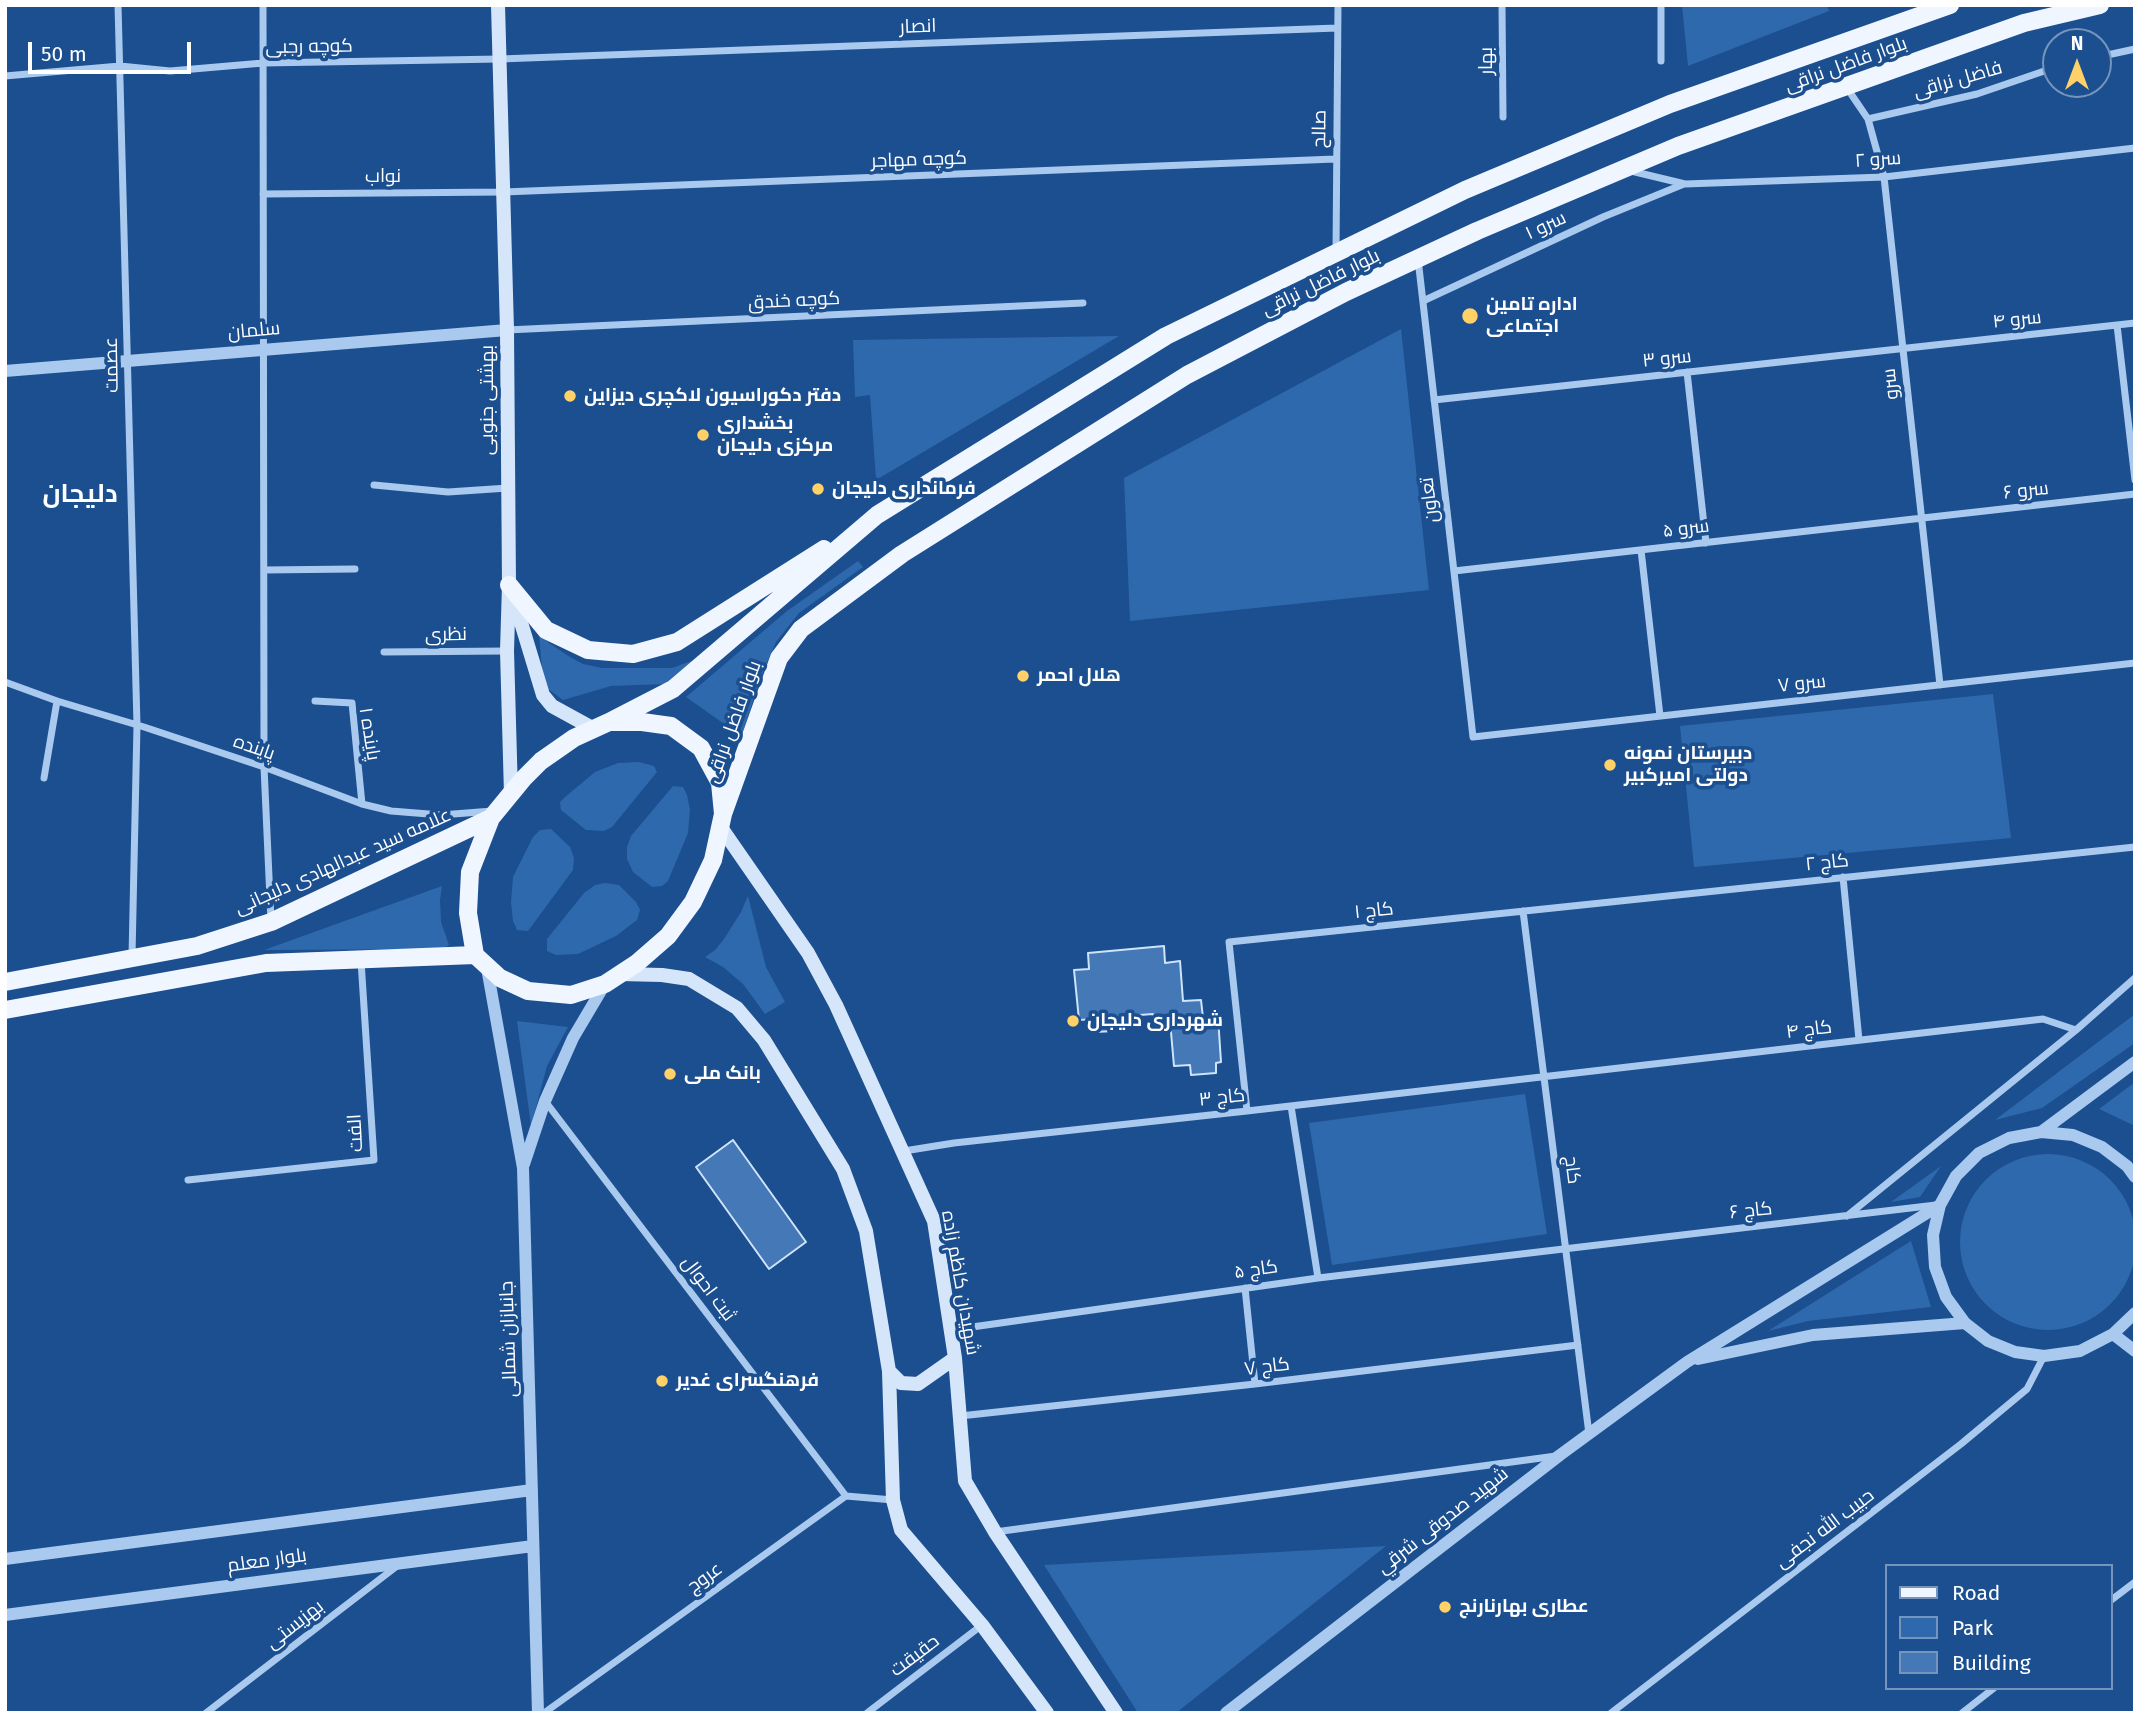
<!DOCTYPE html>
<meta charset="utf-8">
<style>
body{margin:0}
#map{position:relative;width:2140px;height:1718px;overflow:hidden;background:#1b4f8f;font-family:"Fira Sans",sans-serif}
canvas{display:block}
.frame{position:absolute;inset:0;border:7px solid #fff;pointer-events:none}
.legend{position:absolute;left:1885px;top:1564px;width:228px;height:126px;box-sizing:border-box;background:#1b4f8f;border:2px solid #7695bc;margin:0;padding:9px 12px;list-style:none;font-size:21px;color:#fff}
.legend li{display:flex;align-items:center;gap:14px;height:35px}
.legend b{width:35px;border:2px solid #7695bc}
.north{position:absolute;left:2042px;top:28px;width:70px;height:70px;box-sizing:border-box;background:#1b4f8f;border:2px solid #7695bc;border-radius:50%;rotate:0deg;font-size:19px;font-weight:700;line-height:28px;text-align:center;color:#fff}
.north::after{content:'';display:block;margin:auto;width:24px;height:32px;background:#ffd166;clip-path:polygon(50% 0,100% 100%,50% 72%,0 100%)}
.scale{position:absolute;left:28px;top:42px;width:163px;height:32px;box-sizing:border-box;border:4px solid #fff;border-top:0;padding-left:9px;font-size:21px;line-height:24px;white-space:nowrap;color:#fff;-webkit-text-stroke:5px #1b4f8f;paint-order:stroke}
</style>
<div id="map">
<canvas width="2140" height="1718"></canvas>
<div class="frame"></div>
<ul class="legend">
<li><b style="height:9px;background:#f0f6ff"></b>Road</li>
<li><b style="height:19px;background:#2e69ad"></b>Park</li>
<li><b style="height:19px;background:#4478b7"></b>Building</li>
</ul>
<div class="north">N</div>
<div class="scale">50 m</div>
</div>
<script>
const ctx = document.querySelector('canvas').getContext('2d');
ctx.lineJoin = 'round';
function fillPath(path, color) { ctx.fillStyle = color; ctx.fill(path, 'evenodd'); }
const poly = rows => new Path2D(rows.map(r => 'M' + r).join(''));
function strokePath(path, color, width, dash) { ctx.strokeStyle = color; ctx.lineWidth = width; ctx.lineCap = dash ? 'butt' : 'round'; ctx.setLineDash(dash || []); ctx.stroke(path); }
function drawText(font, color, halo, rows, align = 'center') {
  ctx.font = font + ' "Fira Sans",Cairo,sans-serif'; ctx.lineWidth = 7; ctx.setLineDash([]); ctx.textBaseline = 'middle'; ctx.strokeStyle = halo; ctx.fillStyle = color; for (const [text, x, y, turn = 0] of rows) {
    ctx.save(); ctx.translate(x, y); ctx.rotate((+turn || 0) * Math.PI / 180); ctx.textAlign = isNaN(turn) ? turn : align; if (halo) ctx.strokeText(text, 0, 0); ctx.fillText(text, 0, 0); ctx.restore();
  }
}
const green = poly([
 [1682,5,1827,5,1829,11,1688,66],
 [1401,329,1429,590,1130,621,1124,478],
 [1119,336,876,480,870,395,855,397,853,340],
 [858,561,863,567,799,613,776,642,762,674,740,740,727,726,686,697,787,611],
 [539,634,549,643,570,657,583,664,602,668,672,668,694,660,665,684,611,686,563,700,548,689,542,669],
 [1993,694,2011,838,1694,867,1680,726],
 [639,762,654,766,657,772,612,827,604,831,586,830,561,810,560,802,565,797,595,772,618,763],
 [673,786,683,787,687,795,690,810,688,833,668,881,662,886,652,887,633,872,627,859,627,847,631,836],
 [551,829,570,847,574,858,573,870,528,931,517,930,513,921,511,902,513,877,533,837,540,830],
 [605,883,619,885,636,902,640,910,637,920,616,936,578,954,556,955,547,951,547,939,584,893,595,885],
 [442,886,440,900,441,922,449,945,443,949,264,950],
 [748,896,766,967,785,1002,765,1014,743,984,723,967,705,957,715,950,724,939,741,912],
 [2135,1014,2135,1043,2042,1108,1995,1120],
 [517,1021,568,1027,547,1066,531,1126],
 [2135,1082,2135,1126,2099,1109],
 [1525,1094,1547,1234,1332,1265,1309,1123],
 '1960 1242a88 88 0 1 1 176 0a88 88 0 1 1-176 0Z',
 [1941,1166,1920,1197,1891,1202],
 [1911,1241,1931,1307,1808,1321,1768,1331],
 [1386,1546,1176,1713,1138,1713,1044,1565]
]);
const building = poly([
 [1164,946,1165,963,1180,961,1183,1001,1201,1000,1203,1018,1218,1017,1221,1062,1216,1063,1216,1073,1191,1075,1190,1065,1174,1066,1170,1021,1154,1022,1153,1014,1113,1017,1114,1031,1095,1032,1094,1019,1079,1020,1074,970,1089,969,1088,953,1164,946],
 [733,1140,806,1242,769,1269,696,1167,733,1140]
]);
const minor = poly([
 [118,5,137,725,132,956],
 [263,5,264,767,271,921],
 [1502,5,1503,117],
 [1661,5,1661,61],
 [2098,57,2135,49],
 [5,76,120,66,170,71,263,63,500,59,1337,28],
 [1847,88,1868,119,1884,177,1940,685],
 [1868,119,1977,94,2056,67],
 [1631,171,1685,184,1884,177,2135,148],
 [263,194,504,192,1335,159],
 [1336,252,1338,5],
 [1418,259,1473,737,2135,663],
 [1423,301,1603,217,1684,184],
 [2117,325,2135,480],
 [507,330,1083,303],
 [1687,372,1706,543],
 [1434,400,2135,323],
 [374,485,448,492,508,488],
 [1641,550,1660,716],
 [264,570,355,569],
 [1454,571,2135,494],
 [384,652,507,651],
 [5,682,57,701,144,727,264,767,362,804,391,811,441,815,492,811],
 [315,701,352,703,362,804],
 [44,778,57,701],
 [1843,877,1859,1040],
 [1523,911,1589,1434],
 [545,1101,846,1496],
 [1291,1106,1318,1278],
 [1247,1111,1229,942,2135,847],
 [904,1151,954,1143,1247,1111,2043,1019,2076,1030],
 [188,1180,374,1160,361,961],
 [1847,1216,2076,1030,2135,978],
 [1245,1288,1255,1384],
 [951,1330,1318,1278,1936,1205],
 [960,1416,1255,1384,1578,1345],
 [995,1532,1556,1456],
 [2110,1601,2135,1582],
 [206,1713,397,1566],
 [544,1713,846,1496,893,1500],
 [867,1713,982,1625],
 [1611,1713,1961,1444,2027,1389,2044,1356],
 [1962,1713,1994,1688]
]);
const tertiary = poly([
 [5,371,507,330],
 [487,968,523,1168,538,1713],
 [2041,1132,2135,1062],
 [524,1164,545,1101,573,1038,605,984],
 [2135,1177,2127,1166,2102,1147,2073,1135,2041,1132,2009,1138,1979,1153,1956,1176,1940,1205,1933,1235,1935,1267,1946,1297,1965,1323,1988,1341,2015,1352,2044,1356,2080,1351,2113,1334,2135,1313],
 [2113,1334,2135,1351],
 [1698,1359,1813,1335,1965,1323],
 [5,1559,532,1490],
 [5,1615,533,1546],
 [1226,1713,1560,1455,1687,1362,1940,1205]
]);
const secondary = poly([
 [498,5,507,330,509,585,507,651,511,794],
 [513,596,543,695,552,706,594,729],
 [720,826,808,953,836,1005,934,1221,955,1358,965,1481,995,1532,1116,1713],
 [620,974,662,975,689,979,737,1008,764,1040,843,1169,866,1231,889,1371,893,1500,901,1530,982,1625,1047,1713],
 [889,1371,901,1383,918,1384,955,1358]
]);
const primary = poly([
 [509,585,546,630,588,650,633,654,677,642,824,549],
 [609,722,673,689,877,515,1166,336,1465,190,1670,104,1950,5],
 [609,722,642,722,671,726,701,748,720,783,723,814,713,860,693,902,668,936,637,963,605,984,571,995,528,991,500,978,475,955,468,913,470,872,491,818,523,779,541,761,574,738,609,722],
 [723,814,779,658,801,629,902,554,1187,375,1346,292,1477,231,1678,146,2024,23,2100,5],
 [5,982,197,946,271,922,491,818],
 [5,1010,266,963,475,955]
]);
const markers = [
 [1470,316,9,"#ffd166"],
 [570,396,7,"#ffd166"],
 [703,435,7,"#ffd166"],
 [818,489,7,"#ffd166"],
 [1023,676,7,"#ffd166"],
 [1610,765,7,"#ffd166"],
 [1073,1021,7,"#ffd166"],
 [670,1074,7,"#ffd166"],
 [662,1381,7,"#ffd166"],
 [1445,1607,7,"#ffd166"]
];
const streetNames = [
 ["انصار",918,27,-2],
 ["کوچه رجبی",309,47,-1],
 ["بهار",1487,61,-90],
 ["بلوار فاضل نراقی",1846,65,-20],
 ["فاضل نراقی",1958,80,-16],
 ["صالح",1320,129,-89],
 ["کوچه مهاجر",919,160,-2],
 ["سرو ۲",1878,160,-4],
 ["نواب",383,177],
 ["سرو ۱",1546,226,-25],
 ["بلوار فاضل نراقی",1321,283,-26],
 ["کوچه خندق",794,301,-3],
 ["سرو ۴",2017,320,-6],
 ["سلمان",254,331,-5],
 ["سرو ۳",1667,359,-6],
 ["عصمت",112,365,-91],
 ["سرو",1891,384,-96],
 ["بهشتی جنوبی",488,400,-90],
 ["سرو ۶",2026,491,-6],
 ["تعاون",1430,500,-97],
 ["سرو ۵",1686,529,-7],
 ["نظری",446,635,-1],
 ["سرو ۷",1802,684,-6],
 ["بلوار فاضل نراقی",734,722,-70],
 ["پاینده ۱",369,734,81],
 ["پاینده",254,748,19],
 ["علامه سید عبدالهادی دلیجانی",343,862,-24],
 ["کاج ۲",1827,863,-6],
 ["کاج ۱",1374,911,-6],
 ["کاج ۴",1809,1030,-7],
 ["کاج ۳",1222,1098,-6],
 ["الفت",356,1133,-93],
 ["کاج",1572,1170,83],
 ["کاج ۶",1751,1211,-6],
 ["کاج ۵",1256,1270,-8],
 ["شهیدان کاظم زاده",960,1283,80],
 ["ثبت احوال",708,1289,53],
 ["جانبازان شمالی",509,1339,-92],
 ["کاج ۷",1267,1367,-7],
 ["شهید صدوقی شرقي",1443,1521,-38],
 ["حبیب الله نجفی",1825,1529,-37],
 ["بلوار معلم",267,1561,-8],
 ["عروج",705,1578,-36],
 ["بهزیستی",295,1625,-38],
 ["حقیقت",915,1656,-37]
];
const poiNames = [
 ["اداره تامین",1486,305],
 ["اجتماعی",1486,327],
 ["دفتر دکوراسیون لاکچری دیزاین",584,396],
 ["بخشداری",717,424],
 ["مرکزی دلیجان",717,446],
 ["فرمانداری دلیجان",832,489],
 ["هلال احمر",1037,676],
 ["دبیرستان نمونه",1624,754],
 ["دولتی امیرکبیر",1624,776],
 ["شهرداری دلیجان",1087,1021],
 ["بانک ملی",684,1074],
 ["فرهنگسرای غدیر",676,1381],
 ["عطاری بهارنارنج",1459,1607]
];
const districtNames = [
 ["دلیجان",80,495]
];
fillPath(green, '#2e69ad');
fillPath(building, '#4478b7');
strokePath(building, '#cfe3fa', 2);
strokePath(minor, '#a9c9ee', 7);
strokePath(tertiary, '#a9c9ee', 12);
strokePath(secondary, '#d6e6fa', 14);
strokePath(primary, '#f0f6ff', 18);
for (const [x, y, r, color] of markers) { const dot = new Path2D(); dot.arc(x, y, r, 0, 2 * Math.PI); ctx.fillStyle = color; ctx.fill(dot); strokePath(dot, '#1b4f8f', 2.5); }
drawText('19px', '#fff', '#1b4f8f', streetNames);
drawText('bold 19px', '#fff', '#1b4f8f', poiNames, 'left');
drawText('bold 26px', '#fff', '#1b4f8f', districtNames);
</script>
